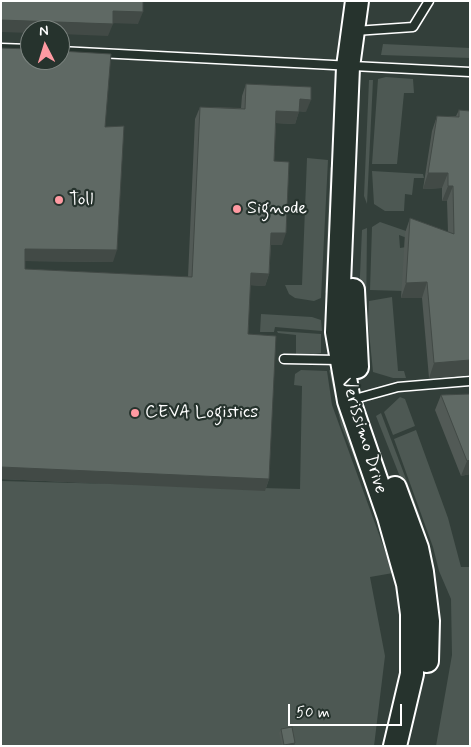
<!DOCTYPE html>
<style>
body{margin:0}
#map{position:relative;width:471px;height:747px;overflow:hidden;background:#333f3a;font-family:Mynerve,sans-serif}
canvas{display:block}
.frame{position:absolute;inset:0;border:2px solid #fff;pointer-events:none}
.north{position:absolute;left:20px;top:20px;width:50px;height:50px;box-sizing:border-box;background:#26332d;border:1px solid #7d8581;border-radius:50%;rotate:355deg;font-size:14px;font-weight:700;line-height:20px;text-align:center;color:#fff}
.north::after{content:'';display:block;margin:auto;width:18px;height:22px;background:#ff9aa2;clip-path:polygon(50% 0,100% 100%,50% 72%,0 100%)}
.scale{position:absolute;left:288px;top:704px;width:114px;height:22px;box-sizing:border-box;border:2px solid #fff;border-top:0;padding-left:6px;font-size:15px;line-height:18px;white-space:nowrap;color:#fff;-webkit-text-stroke:4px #26332d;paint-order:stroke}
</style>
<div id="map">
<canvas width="471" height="747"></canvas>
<div class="frame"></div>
<div class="north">N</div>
<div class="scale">50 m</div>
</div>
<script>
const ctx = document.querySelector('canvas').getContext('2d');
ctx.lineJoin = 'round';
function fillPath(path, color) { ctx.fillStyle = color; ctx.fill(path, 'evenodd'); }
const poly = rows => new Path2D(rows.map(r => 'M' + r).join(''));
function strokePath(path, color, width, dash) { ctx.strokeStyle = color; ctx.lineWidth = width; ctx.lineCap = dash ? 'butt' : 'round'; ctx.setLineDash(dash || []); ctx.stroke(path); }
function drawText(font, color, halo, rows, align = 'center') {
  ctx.font = font + ' Mynerve,sans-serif'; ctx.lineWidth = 4.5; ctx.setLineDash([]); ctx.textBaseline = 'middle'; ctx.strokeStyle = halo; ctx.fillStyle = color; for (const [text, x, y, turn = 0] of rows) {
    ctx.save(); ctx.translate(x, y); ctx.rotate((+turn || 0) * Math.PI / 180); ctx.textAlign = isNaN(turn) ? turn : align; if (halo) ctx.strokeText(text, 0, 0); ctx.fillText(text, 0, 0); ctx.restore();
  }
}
const green = poly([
 [383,44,470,48,470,58,381,55],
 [386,77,413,79,414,93,404,93,397,164,372,164,378,79],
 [369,80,373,80,367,204,364,196],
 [307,158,328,160,321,298,314,301,295,298,289,294,285,285,302,285],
 [330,167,334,170,330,290,325,293],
 [372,171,423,174,424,178,414,178,412,195,405,194,404,211,385,211,374,204],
 [380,222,406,231,407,238,399,235,400,248,406,247,404,291,370,290,372,227],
 [367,228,366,324,370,371,363,368,359,298,362,230],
 [392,297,398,371,404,371,406,378,393,378,373,372,368,322,369,301],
 [261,314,312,317,321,320,322,331,275,327,274,332,260,332],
 [277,331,321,334,321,353,305,356,296,354,296,335,278,333],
 [301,370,327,371,332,405,393,573,370,577,385,656,374,746,1,746,1,481,300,489,302,386,294,385,295,374],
 [329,370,334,372,374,493,369,495,341,425],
 [400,397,405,399,415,426,393,435,384,412],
 [381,413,420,516,432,564,429,564,404,487,376,416],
 [416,430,448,518,461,567,470,567,470,746,436,746,452,655,451,599,439,571,433,547,394,439]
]);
const lane = poly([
 [355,31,413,27,429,1],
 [1,48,30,49],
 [60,51,470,72],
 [284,359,339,360],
 [351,400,398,387,470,381]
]);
const secondary = poly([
 [357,1,348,67,337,332,349,401,389,517,408,584,412,614,412,674,395,746],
 [353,290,357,367],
 [395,488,417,548,422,572,428,621,427,661]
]);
const wall = poly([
 [1,48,105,127,113,262,25,261,25,269,188,277,195,119,200,107,241,108,242,96,246,84,306,112,299,111,295,124,276,123,274,161,282,245,271,245,269,274,265,286,250,285,248,334,269,479,265,491,1,479],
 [459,110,470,111,470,375,429,378,422,298,401,298,405,233,410,218,448,232,447,201,442,201,442,188,423,189,432,131,437,116,456,116],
 [470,394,470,474,461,476,435,410,441,395],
 [281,729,295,743,294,746,282,746,279,733]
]);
const shadedWall = poly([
 [113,11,143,12,138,24,109,23],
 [1,20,113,24,108,36,60,34,60,30,30,30,30,33,1,32],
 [300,99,311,100,306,112,296,111],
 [276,111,299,112,295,124,272,123],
 [428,173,448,173,442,188,423,189],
 [448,186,453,186,447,201,442,201],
 [271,233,286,233,282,245,267,245],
 [25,249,117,250,113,262,21,261],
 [251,273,269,274,265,286,247,285],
 [427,282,422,298,401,298,406,283],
 [470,360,470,375,429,378,434,363],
 [470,460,470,474,461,476,467,461],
 [1,467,269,479,265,491,1,479],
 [295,743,294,746,283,746,284,745]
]);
const building = poly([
 [1,1,143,1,143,12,113,11,113,24,1,20,1,1],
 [1,48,30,49,30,60,60,60,60,51,111,54,105,127,124,126,117,250,25,249,25,269,192,277,200,107,245,109,246,84,311,87,311,100,300,99,299,112,276,111,274,161,289,162,286,233,271,233,269,274,251,273,248,334,276,336,269,479,1,467,1,48],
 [459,110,470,111,470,360,434,363,427,282,406,283,410,218,454,234,453,186,448,186,448,173,428,173,437,116,459,117,459,110],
 [470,394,470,460,467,461,441,395,470,394],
 [292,727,295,743,284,745,281,729,292,727]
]);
const markers = [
 [59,200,5,"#ff9aa2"],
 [237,209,5,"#ff9aa2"],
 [135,413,5,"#ff9aa2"]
];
const poiNames = [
 ["Toll",69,200],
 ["Signode",247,209],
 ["CEVA Logistics",145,413]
];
const streetNames = [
 ["Verissimo Drive",363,436,73]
];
fillPath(green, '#4d5853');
strokePath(lane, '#fff', 11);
strokePath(secondary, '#fff', 26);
strokePath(lane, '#26332d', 8);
strokePath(secondary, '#26332d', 22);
fillPath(wall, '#525a56');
fillPath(shadedWall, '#424a46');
fillPath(building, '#5f6964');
strokePath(building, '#424a46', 1);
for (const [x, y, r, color] of markers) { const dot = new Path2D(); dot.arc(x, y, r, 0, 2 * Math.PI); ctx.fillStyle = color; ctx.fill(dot); strokePath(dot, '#26332d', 2); }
drawText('18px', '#fff', '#26332d', poiNames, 'left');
drawText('18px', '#fff', '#26332d', streetNames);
</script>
